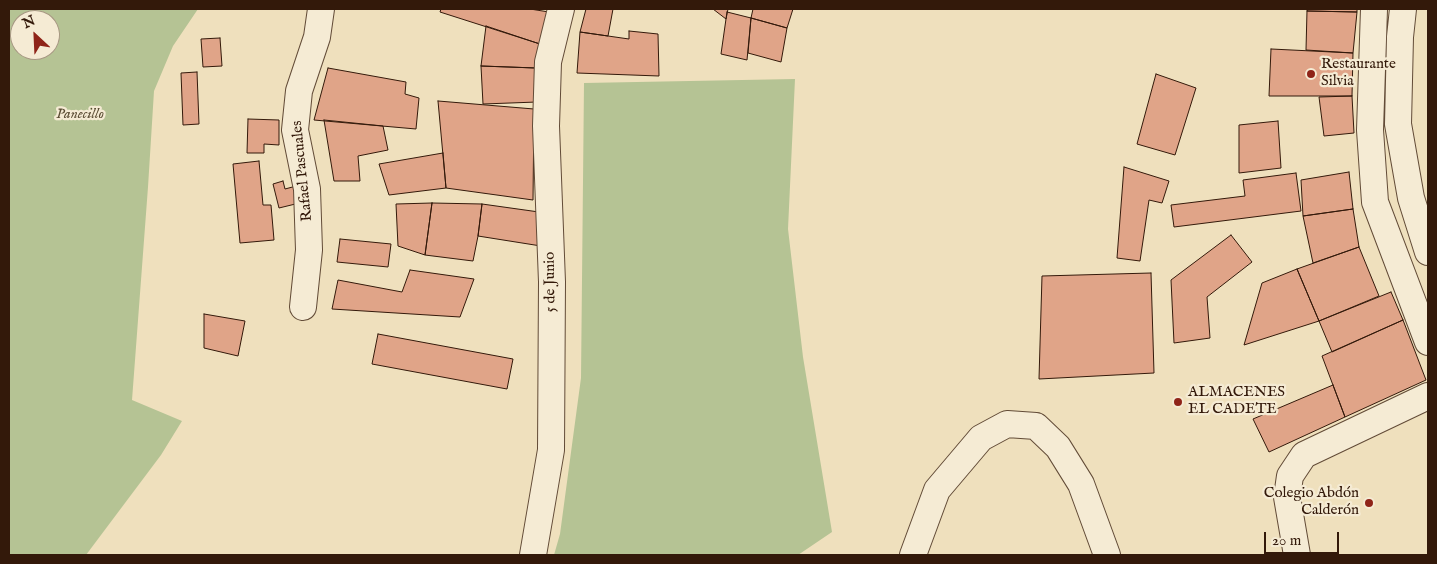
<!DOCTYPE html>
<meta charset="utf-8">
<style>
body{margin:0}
#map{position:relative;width:1437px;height:564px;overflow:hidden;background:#efe0bd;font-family:"IM FELL English",serif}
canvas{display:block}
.frame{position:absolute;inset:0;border:10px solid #33190a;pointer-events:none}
.north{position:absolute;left:10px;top:10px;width:50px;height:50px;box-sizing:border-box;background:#f5ebd4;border:1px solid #a79783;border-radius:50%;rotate:335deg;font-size:14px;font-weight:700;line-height:20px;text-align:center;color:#33190a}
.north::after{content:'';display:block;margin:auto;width:18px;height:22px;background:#8f2418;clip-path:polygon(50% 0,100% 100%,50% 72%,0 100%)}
.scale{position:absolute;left:1264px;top:532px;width:75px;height:22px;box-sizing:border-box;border:2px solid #33190a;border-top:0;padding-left:6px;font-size:15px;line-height:18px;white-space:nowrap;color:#33190a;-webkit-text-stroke:4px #f5ebd4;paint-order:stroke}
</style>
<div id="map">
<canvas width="1437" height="564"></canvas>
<div class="frame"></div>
<div class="north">N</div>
<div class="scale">20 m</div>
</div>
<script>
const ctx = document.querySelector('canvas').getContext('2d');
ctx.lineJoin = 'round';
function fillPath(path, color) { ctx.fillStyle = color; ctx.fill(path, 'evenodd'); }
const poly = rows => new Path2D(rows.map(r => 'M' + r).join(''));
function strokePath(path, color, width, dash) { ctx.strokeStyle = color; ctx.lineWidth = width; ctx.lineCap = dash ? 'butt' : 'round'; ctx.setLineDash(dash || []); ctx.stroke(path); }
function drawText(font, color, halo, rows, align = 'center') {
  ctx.font = font + ' "IM FELL English",serif'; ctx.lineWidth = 4.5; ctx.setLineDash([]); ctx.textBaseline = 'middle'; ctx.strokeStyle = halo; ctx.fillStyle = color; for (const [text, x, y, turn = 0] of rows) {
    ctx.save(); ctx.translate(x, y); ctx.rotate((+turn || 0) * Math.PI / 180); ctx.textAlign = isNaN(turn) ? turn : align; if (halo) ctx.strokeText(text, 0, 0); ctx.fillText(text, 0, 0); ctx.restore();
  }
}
const green = poly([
 [9,9,198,9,173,46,154,91,148,187,132,400,182,421,161,455,86,555,9,555],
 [20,20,50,20,50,50,20,50],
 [795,79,788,229,803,357,832,532,798,555,554,555,560,534,581,378,584,83]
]);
const building = poly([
 [441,9,530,9,549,12,540,44,440,12,441,9],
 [586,9,613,9,608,36,580,32,586,9],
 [713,9,728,9,726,19,713,9],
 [753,9,793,9,787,28,751,18,753,9],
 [1308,9,1357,9,1357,12,1307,11,1308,9],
 [1307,11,1357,12,1353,53,1306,50,1307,11],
 [727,12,751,18,747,60,721,54,727,12],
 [751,18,787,28,781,62,748,53,751,18],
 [486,26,540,44,536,68,481,66,486,26],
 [629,31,658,34,659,76,577,73,580,32,629,39,629,31],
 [220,38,222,66,203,67,201,39,220,38],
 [1271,49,1353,53,1352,96,1269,96,1271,49],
 [481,66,536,68,537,102,483,104,481,66],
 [328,68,406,82,405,94,419,98,416,129,314,120,328,68],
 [197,72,199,124,183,125,181,73,197,72],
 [1156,74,1196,88,1175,155,1137,144,1156,74],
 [1352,96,1354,133,1324,136,1319,97,1352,96],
 [438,101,534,109,533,200,446,188,438,101],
 [248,119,279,120,279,145,264,144,264,153,247,153,248,119],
 [324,120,383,126,388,150,358,156,360,181,334,181,324,120],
 [1278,121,1281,168,1239,173,1239,125,1278,121],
 [443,153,446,188,389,195,379,164,443,153],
 [259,161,263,205,271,205,274,240,240,243,233,164,259,161],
 [1124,167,1169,181,1162,203,1149,200,1140,261,1117,258,1124,167],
 [1349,172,1353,209,1303,216,1301,180,1349,172],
 [1296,173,1301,211,1174,227,1171,205,1245,196,1243,180,1296,173],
 [283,181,285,189,315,181,320,198,279,208,273,184,283,181],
 [432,203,425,255,398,246,396,204,432,203],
 [432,203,482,204,478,236,473,261,425,255,432,203],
 [482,204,539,212,541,246,478,236,482,204],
 [1353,209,1359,247,1313,263,1303,216,1353,209],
 [1231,235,1252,262,1207,297,1210,338,1174,343,1171,280,1231,235],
 [340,239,391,244,388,267,337,262,340,239],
 [1359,247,1379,296,1319,321,1297,269,1359,247],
 [1297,269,1319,321,1244,345,1262,283,1297,269],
 [410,270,474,279,460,317,332,309,338,280,402,292,410,270],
 [1151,273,1154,373,1039,379,1042,276,1151,273],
 [1391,292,1403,320,1332,352,1319,321,1391,292],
 [204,314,245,321,238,356,204,348,204,314],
 [1403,320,1426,380,1345,417,1322,356,1403,320],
 [378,334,513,359,507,389,372,364,378,334],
 [1333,385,1345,417,1269,452,1253,419,1333,385]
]);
const minor = poly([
 [1374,9,1370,130,1375,202,1428,342],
 [1403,9,1400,37,1398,124,1411,198,1428,252],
 [303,307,309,250,307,189,295,130,299,91,317,37,321,9],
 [533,555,551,450,552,282,546,126,548,62,561,9],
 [913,555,937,490,981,438,1007,424,1036,426,1058,447,1081,484,1107,555],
 [1297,555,1287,497,1290,476,1304,455,1428,396]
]);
const markers = [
 [1311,74,5,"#8f2418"],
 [1178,402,5,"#8f2418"],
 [1369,503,5,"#8f2418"]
];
const poiNames = [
 ["Restaurante",1321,65],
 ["Silvia",1321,82],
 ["ALMACENES",1188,393],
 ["EL CADETE",1188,410],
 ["Colegio Abdón",1359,494,"right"],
 ["Calderón",1359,511,"right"]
];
const parkNames = [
 ["Panecillo",80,115]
];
const streetNames = [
 ["Rafael Pascuales",303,171,-96],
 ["5 de Junio",551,282,-91]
];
fillPath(green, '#b5c394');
fillPath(building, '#e0a488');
strokePath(building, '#33190a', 1);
strokePath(minor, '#624b37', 28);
strokePath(minor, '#f5ebd4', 26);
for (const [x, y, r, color] of markers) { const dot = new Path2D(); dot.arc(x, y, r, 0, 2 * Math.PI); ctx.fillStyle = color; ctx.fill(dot); strokePath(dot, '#f5ebd4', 2); }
drawText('15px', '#33190a', '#f5ebd4', poiNames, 'left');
drawText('italic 15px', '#5a4c33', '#f5ebd4', parkNames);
drawText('15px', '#33190a', '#f5ebd4', streetNames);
</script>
